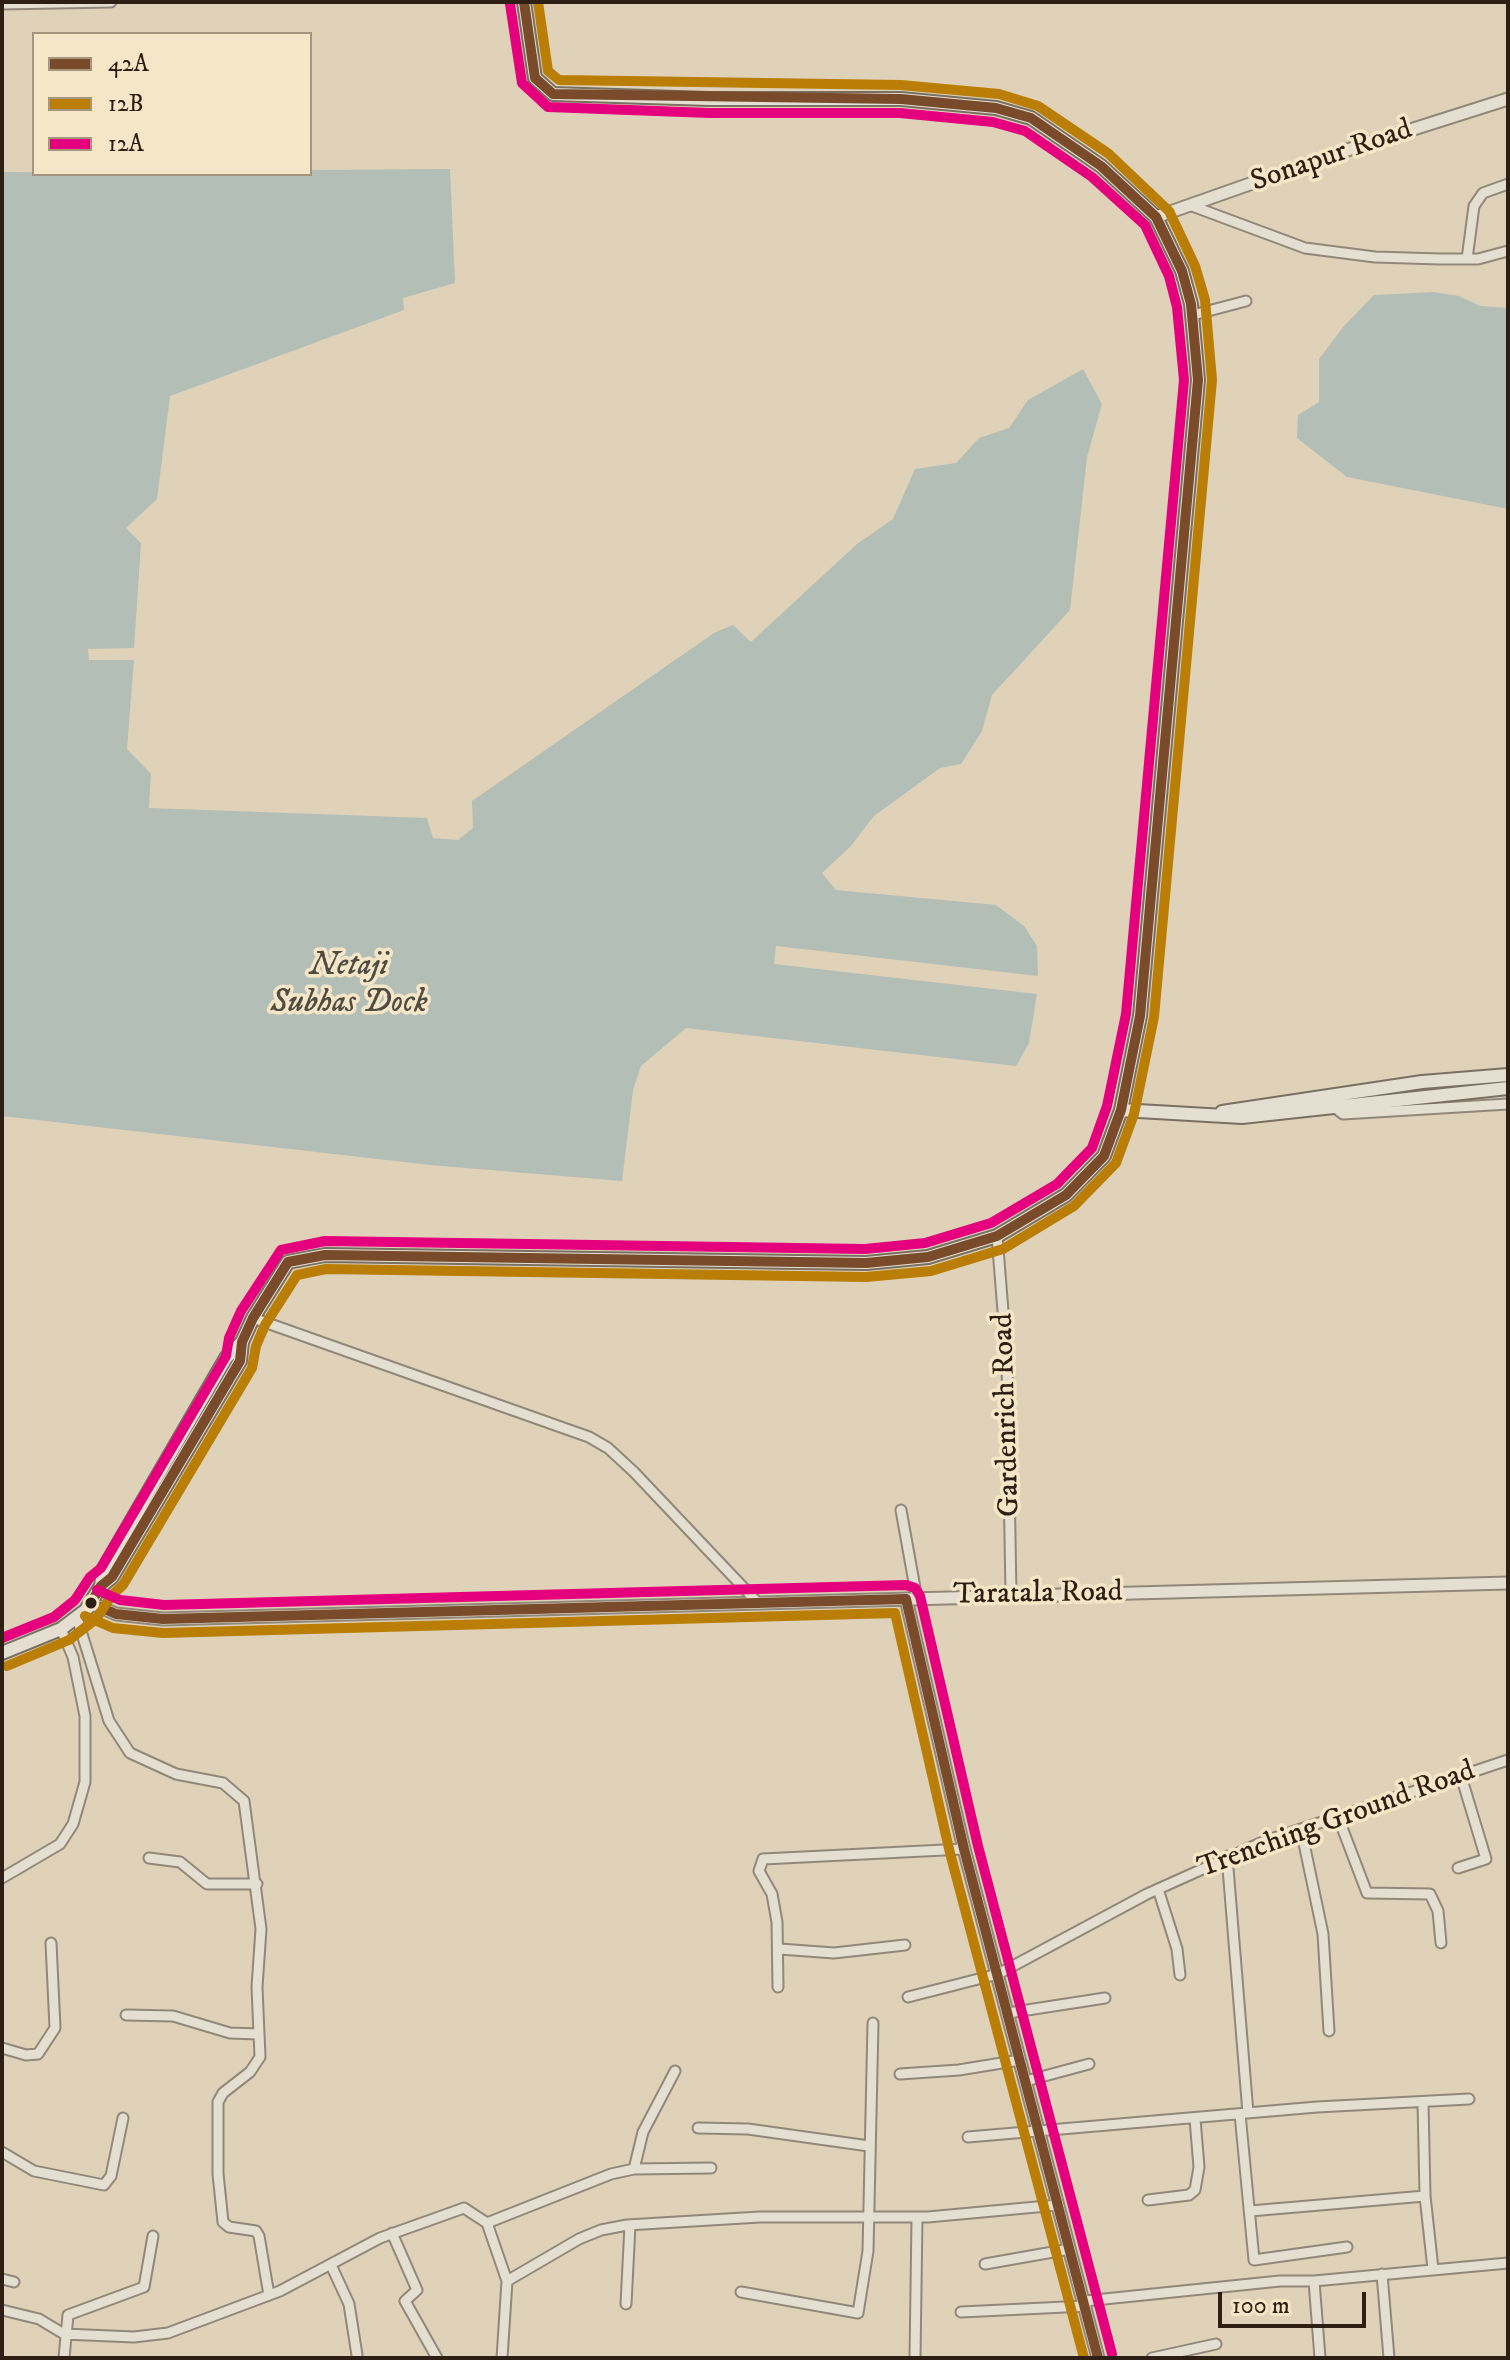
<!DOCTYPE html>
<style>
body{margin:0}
#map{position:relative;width:1510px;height:2360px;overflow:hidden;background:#dfd2b9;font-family:"IM FELL DW Pica",serif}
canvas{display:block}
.frame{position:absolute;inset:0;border:4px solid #2d1f13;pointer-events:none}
.legend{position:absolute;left:32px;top:32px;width:280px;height:144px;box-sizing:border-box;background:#f5e6c7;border:2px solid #a5967f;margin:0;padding:10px 14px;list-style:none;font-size:24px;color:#2d1f13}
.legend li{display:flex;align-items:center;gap:16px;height:40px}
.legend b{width:40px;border:2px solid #a5967f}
.scale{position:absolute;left:1218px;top:2292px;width:148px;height:36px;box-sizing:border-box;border:4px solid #2d1f13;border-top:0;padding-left:10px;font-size:24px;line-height:28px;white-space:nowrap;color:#2d1f13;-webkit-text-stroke:6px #f5e6c7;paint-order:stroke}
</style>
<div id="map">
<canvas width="1510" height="2360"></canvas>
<div class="frame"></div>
<ul class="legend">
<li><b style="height:10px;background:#7a4b2a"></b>42A</li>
<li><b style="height:10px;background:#ba7e06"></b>12B</li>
<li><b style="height:10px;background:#e5007d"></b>12A</li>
</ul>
<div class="scale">100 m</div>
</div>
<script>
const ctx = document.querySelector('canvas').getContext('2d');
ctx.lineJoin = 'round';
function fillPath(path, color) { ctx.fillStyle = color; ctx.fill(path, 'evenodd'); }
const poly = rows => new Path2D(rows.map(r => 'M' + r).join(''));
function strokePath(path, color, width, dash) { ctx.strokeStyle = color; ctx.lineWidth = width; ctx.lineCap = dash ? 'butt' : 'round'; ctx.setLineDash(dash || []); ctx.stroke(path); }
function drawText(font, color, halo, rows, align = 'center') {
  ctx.font = font + ' "IM FELL DW Pica",serif'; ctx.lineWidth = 7; ctx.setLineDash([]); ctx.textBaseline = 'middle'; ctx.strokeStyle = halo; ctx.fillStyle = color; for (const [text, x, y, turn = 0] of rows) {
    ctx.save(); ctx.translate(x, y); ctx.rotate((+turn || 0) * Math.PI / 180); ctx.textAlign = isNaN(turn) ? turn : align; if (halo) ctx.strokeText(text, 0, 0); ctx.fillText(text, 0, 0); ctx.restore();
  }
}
const water = poly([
 [450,169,455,283,403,298,404,310,170,396,157,499,126,528,141,543,134,648,88,649,89,660,134,660,127,749,151,774,149,808,427,818,433,838,458,840,473,828,472,801,714,633,733,625,751,642,857,544,893,519,915,469,956,463,979,438,1009,428,1028,400,1083,369,1102,404,1087,457,1070,610,992,695,982,731,961,764,940,768,874,816,850,847,822,873,836,890,996,905,1024,926,1037,946,1038,976,776,946,774,964,1037,994,1029,1043,1016,1066,686,1028,641,1066,633,1090,622,1181,430,1165,2,1116,2,172,310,174,310,170],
 [1434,292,1459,296,1480,306,1508,308,1508,509,1347,477,1297,438,1298,415,1319,402,1319,359,1344,326,1374,295]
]);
const minor = poly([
 [2,4,111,2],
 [1192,206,1305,248,1375,257,1440,259,1478,259,1508,251],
 [1467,259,1474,206,1483,193,1508,184],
 [1193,315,1246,301],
 [1331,1105,1343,1114,1508,1104],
 [997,1236,1007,1361,1011,1595],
 [253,1318,589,1437,608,1448,634,1472,758,1603],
 [901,1510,917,1599],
 [77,1618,109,1721,130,1753,176,1774,223,1783,244,1801,261,1929,257,1987,260,2057,250,2072,223,2093,218,2102,218,2174,223,2222,229,2227,256,2231,259,2236,269,2295],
 [1338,1817,1367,1893,1430,1894,1438,1911,1441,1943],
 [1301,1829,1323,1934,1329,2031],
 [1227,1856,1248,2113],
 [149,1858,180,1862,207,1884,257,1884],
 [1458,1868,1486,1859,1461,1776],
 [2,1878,60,1844,73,1824,85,1782,85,1716,73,1657,61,1629],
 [1158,1889,1177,1949,1180,1975],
 [780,1949,834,1953,905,1945],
 [778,1987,777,1922,772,1894,759,1871,763,1859,964,1849],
 [908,1997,998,1974,1147,1894,1265,1841,1508,1760],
 [1008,2013,1105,1998],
 [126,2015,173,2016,230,2033,258,2034],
 [2,2048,26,2055,38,2054,55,2028,51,1943],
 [900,2074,959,2070,1020,2060],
 [1026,2081,1089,2064],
 [1423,2102,1425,2196,1433,2269],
 [1240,2114,1254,2260,1347,2247],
 [698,2128,748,2129,869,2146],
 [968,2137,1317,2107,1469,2099],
 [2,2152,34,2171,104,2185,111,2176,123,2118],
 [634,2169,643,2132,675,2071],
 [1148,2200,1189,2195,1195,2190,1199,2167,1195,2119],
 [1250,2211,1425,2196],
 [487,2223,611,2174,634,2169,711,2168],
 [392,2233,417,2290,405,2301,437,2358],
 [985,2264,1070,2249],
 [331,2265,349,2304,357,2355],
 [1382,2274,1389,2358],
 [2,2279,14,2282],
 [507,2281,579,2239,601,2230,627,2225,760,2217,928,2217,1058,2205],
 [1314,2281,1508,2263],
 [741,2292,858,2313,868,2251,873,2023],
 [1085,2301,1280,2281,1314,2281,1320,2358],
 [626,2304,630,2225],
 [2,2310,39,2319,64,2334,134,2337,168,2333,280,2291,380,2238,464,2208,487,2223,507,2281,502,2358],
 [961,2312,1086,2306],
 [64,2358,68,2315,144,2287,153,2236],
 [915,2358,917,2218],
 [1152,2358,1216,2344]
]);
const tertiary = poly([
 [1156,217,1338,153,1508,99],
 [906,1599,964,1849,1098,2358],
 [91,1603,116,1614,163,1619,1508,1583]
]);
const secondary = poly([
 [1121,1110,1242,1117,1508,1088],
 [1222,1112,1422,1082,1508,1075],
 [101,1586,103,1570,226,1358,242,1342],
 [2,1653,61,1629,86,1610,101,1586,112,1577,240,1361,242,1342,253,1318,288,1262,325,1255,866,1263,928,1257,997,1236,1066,1195,1104,1156,1121,1110,1140,1016,1198,380,1191,304,1182,271,1156,217,1101,166,1031,118,996,108,901,99,710,99,553,94,535,78,524,2]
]);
const bus1 = poly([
 [906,1599,964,1849,1098,2358],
 [91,1603,101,1586,112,1577,240,1361,242,1342,253,1318,288,1262,325,1255,866,1263,928,1257,997,1236,1066,1195,1104,1156,1121,1110,1140,1016,1198,380,1191,304,1182,271,1156,217,1101,166,1031,118,996,108,901,99,553,94,535,78,524,2],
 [91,1603,116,1614,163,1619,906,1599]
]);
const bus2 = poly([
 [85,1616,113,1628,163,1633,895,1613,950,1853,1084,2358],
 [7,1666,69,1640,96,1619,112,1595,123,1585,252,1368,256,1346,265,1325,297,1275,326,1269,866,1277,931,1271,1003,1249,1074,1206,1116,1163,1134,1114,1154,1017,1212,380,1205,300,1195,266,1169,211,1109,154,1038,106,999,94,901,85,559,80,548,71,538,2]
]);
const bus3 = poly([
 [97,1590,120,1600,164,1605,906,1585,915,1588,920,1596,978,1846,1112,2354],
 [2,1638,54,1617,75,1600,90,1577,101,1568,226,1356,229,1338,241,1311,281,1250,325,1241,865,1249,925,1243,991,1223,1057,1184,1092,1148,1107,1106,1126,1014,1184,380,1177,307,1169,276,1145,225,1092,177,1025,131,993,122,900,113,710,113,548,107,522,83,510,4]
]);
const markers = [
 [91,1603,7,"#2d1f13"]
];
const streetNames = [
 ["Sonapur Road",1332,157,-19],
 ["Gardenrich Road",1008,1415,-92],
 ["Taratala Road",1038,1595,-1],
 ["Trenching Ground Road",1337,1821,-20]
];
const waterNames = [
 ["Netaji",349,967],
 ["Subhas Dock",349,1004]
];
fillPath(water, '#b3beb6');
strokePath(minor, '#918879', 13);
strokePath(tertiary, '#918879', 15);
strokePath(secondary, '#797062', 16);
strokePath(minor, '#e5dfd2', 9);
strokePath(tertiary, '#e5dfd2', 11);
strokePath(secondary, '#e5dfd2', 12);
strokePath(bus1, '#7a4b2a', 10);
strokePath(bus2, '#ba7e06', 10);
strokePath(bus3, '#e5007d', 10);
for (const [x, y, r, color] of markers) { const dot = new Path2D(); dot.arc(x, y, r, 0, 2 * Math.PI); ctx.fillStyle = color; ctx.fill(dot); strokePath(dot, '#f5e6c7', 3); }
drawText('30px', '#2d1f13', '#f5e6c7', streetNames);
drawText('italic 32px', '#504c44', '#f5e6c7', waterNames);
</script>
